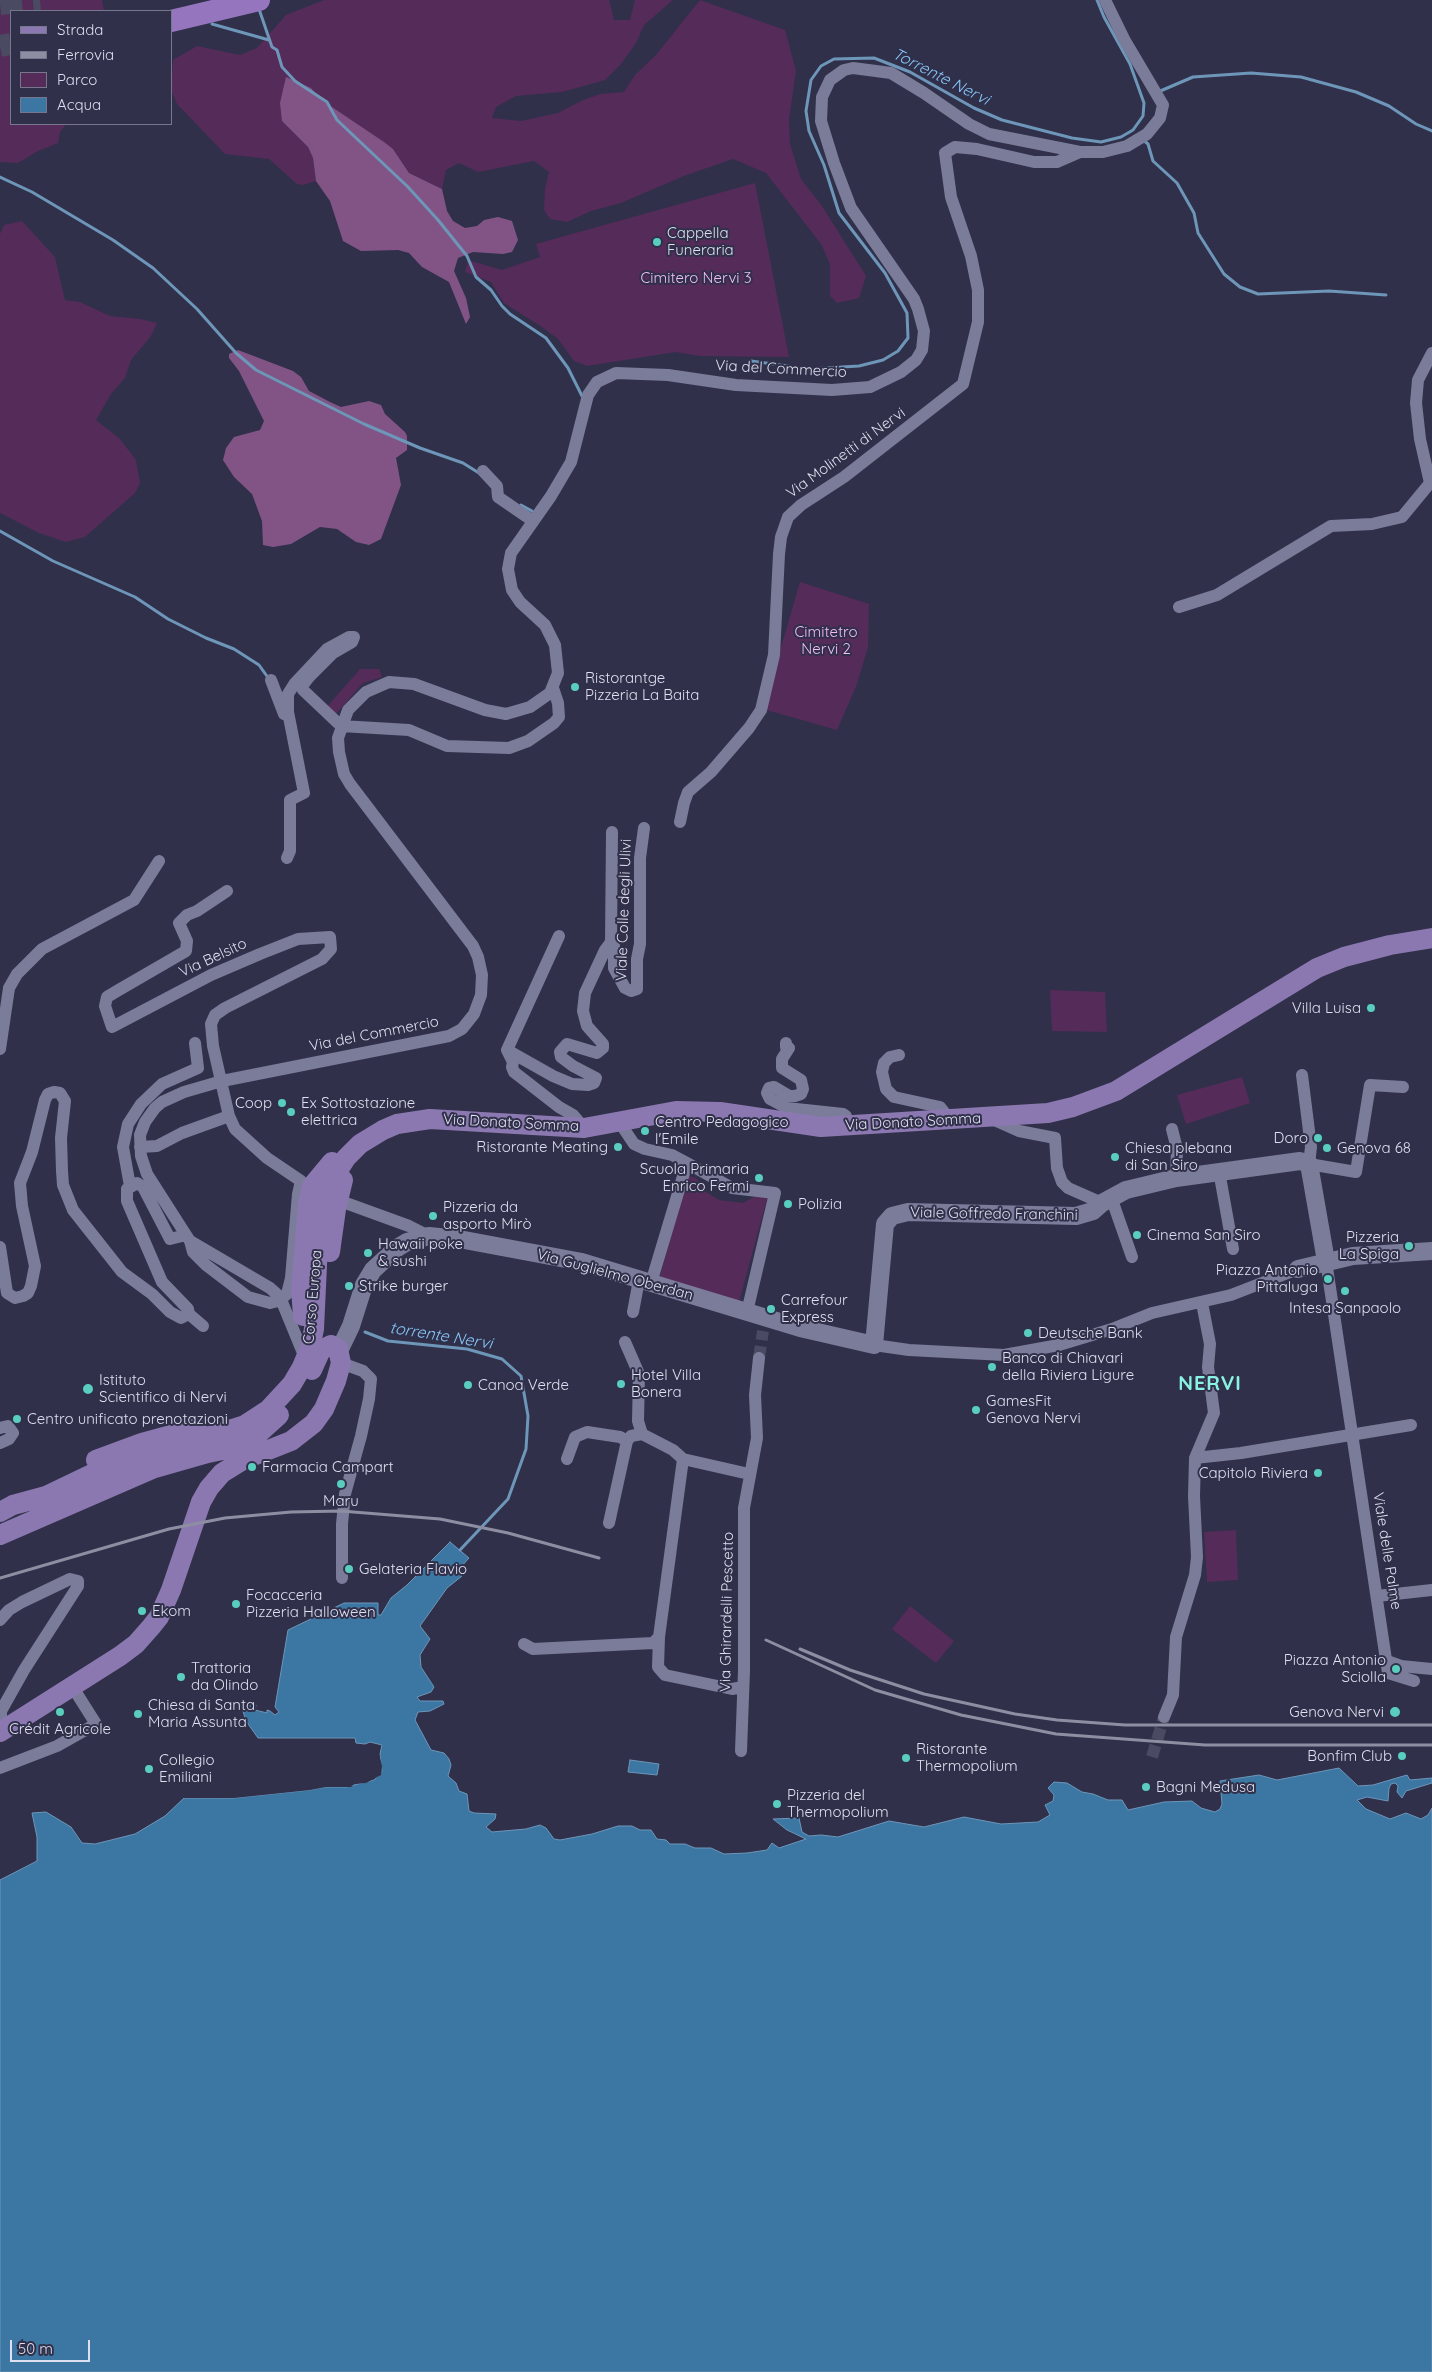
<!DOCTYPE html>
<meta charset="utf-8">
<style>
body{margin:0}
#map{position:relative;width:1432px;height:2372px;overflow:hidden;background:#30304a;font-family:Quicksand,sans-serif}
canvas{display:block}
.legend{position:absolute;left:10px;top:10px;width:162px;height:115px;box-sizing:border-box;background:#30304a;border:1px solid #76768c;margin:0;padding:6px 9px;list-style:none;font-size:15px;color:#dedff0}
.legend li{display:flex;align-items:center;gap:10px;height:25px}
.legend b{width:25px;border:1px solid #76768c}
.scale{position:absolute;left:10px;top:2340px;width:80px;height:22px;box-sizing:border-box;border:2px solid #dedff0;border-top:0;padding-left:6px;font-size:15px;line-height:18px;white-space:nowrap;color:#dedff0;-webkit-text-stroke:4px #30304a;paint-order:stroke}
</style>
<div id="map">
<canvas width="1432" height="2372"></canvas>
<ul class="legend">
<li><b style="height:6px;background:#8b78b0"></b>Strada</li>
<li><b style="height:6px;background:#8e8ea3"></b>Ferrovia</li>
<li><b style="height:14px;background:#552b59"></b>Parco</li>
<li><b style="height:14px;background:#3c76a2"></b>Acqua</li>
</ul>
<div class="scale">50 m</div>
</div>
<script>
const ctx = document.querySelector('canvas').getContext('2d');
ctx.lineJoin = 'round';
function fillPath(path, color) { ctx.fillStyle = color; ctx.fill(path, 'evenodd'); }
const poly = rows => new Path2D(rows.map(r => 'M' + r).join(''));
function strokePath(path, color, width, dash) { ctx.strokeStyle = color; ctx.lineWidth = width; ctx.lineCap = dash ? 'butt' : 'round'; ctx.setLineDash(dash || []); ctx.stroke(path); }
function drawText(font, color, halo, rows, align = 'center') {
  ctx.font = font + ' Quicksand,sans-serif'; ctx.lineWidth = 4; ctx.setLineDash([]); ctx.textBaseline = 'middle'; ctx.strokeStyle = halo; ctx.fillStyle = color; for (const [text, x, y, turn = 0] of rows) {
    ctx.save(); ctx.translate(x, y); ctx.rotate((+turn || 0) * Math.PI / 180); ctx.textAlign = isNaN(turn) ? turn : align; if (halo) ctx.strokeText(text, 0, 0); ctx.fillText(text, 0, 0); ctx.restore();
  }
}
const green = poly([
 [0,0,102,0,104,11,11,11,11,124,66,124,60,132,58,143,38,151,18,163,0,162],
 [324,0,609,0,614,20,630,20,635,0,673,0,644,25,636,43,621,64,605,80,562,92,516,96,496,107,492,118,511,120,521,121,558,113,583,100,601,94,624,92,635,75,656,55,700,0,785,30,796,71,789,119,790,144,801,179,822,206,866,276,859,298,837,303,830,296,830,264,821,244,766,173,733,159,684,176,621,203,591,211,567,222,550,219,544,210,545,189,549,172,534,161,478,172,459,163,446,170,442,189,409,173,393,149,323,101,311,88,282,121,308,147,313,158,316,181,303,185,297,184,269,159,225,154,177,104,171,90,173,60,197,46,240,55,257,48,286,15],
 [755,183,789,357,700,356,676,352,587,366,574,361,558,339,542,327,504,303,491,282,465,272,468,260,502,270,540,257,536,244],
 [22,221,55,257,65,300,80,302,110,316,140,319,157,323,151,336,131,360,125,378,111,394,96,420,120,439,136,460,140,483,135,493,85,537,66,542,39,533,0,513,0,234,4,225],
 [800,582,869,604,868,647,857,684,837,730,763,709],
 [360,669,379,669,382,677,363,683,335,715,325,709],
 [1050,990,1105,992,1107,1032,1052,1031],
 [1242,1077,1250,1103,1186,1124,1177,1095],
 [688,1176,696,1178,706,1192,719,1200,743,1203,761,1193,768,1195,739,1302,659,1279],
 [1236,1530,1238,1580,1207,1582,1204,1532],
 [910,1606,954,1641,936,1663,892,1629]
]);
const forest = poly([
 [286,77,311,88,323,101,384,142,393,149,409,173,442,189,447,211,453,221,465,228,477,226,484,220,498,217,512,221,518,240,512,252,503,254,473,252,458,258,454,271,466,298,470,317,466,324,449,282,422,267,409,253,398,250,361,251,343,241,330,201,316,181,313,158,308,147,282,121,280,103],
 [238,350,293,371,301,377,309,391,330,402,341,407,369,401,381,405,385,414,405,432,407,436,407,450,396,458,401,485,381,539,369,545,356,542,337,529,320,527,291,544,273,547,263,545,262,521,252,494,234,477,223,460,226,448,234,437,260,430,264,421,239,371,229,358,229,354]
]);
const water = poly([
 [450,1542,469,1558,460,1568,462,1576,447,1588,420,1626,430,1639,420,1655,421,1667,434,1687,431,1692,417,1697,420,1701,443,1701,444,1704,430,1711,418,1712,415,1720,431,1750,444,1753,449,1759,451,1765,448,1776,456,1783,459,1791,467,1794,469,1811,474,1813,496,1814,495,1819,486,1827,492,1832,526,1829,540,1825,546,1828,554,1839,560,1840,592,1834,618,1826,632,1826,640,1830,651,1830,657,1839,666,1840,670,1844,685,1844,695,1848,711,1848,724,1854,747,1853,767,1850,772,1843,779,1848,806,1839,787,1830,773,1819,799,1818,802,1832,809,1836,821,1835,838,1837,889,1821,924,1827,964,1817,1001,1824,1038,1822,1050,1815,1045,1805,1053,1801,1054,1795,1048,1788,1054,1782,1067,1783,1082,1792,1093,1794,1108,1800,1122,1800,1128,1810,1164,1802,1192,1801,1201,1808,1215,1812,1220,1809,1222,1804,1220,1781,1259,1775,1277,1780,1339,1768,1358,1786,1373,1785,1407,1775,1410,1780,1432,1778,1432,1783,1406,1791,1402,1798,1397,1792,1398,1786,1395,1783,1391,1784,1389,1788,1388,1801,1367,1797,1357,1800,1366,1809,1390,1819,1406,1813,1421,1819,1428,1815,1432,1808,1432,2372,0,2372,0,1880,37,1861,37,1837,32,1813,46,1812,71,1827,82,1843,95,1844,135,1834,165,1816,184,1798,234,1798,310,1790,326,1787,346,1787,374,1780,382,1772,380,1754,382,1745,370,1742,365,1744,356,1743,355,1738,258,1738,246,1721,242,1708,248,1701,256,1705,255,1710,267,1713,267,1710,270,1711,275,1715,279,1712,275,1707,288,1630,344,1603,378,1603,378,1615,381,1615,391,1598,407,1585,450,1542],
 [630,1760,659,1764,657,1775,628,1772,630,1760]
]);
const pier = poly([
 [378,1749,382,1766,381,1775,366,1783,354,1784,351,1787,326,1787,310,1790,234,1798,184,1798,183,1796,234,1795,309,1788,326,1784,350,1785,353,1781,365,1781,379,1774]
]);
const stream = poly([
 [259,9,272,47,277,50,282,67,295,81,327,102,337,120,408,187,438,220,467,256,476,277,491,290,502,306,510,314,546,338,568,368,582,396],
 [212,24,269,40],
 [1158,92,1193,77,1251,73,1301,77,1356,92,1389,106,1416,124,1432,131],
 [1142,139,1148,144,1153,161,1177,183,1194,213,1198,233,1224,274,1240,287,1258,294,1329,291,1386,295],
 [0,177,32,192,113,240,153,268,197,309,236,353,256,370,364,424,420,448,463,463,479,473],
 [751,361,809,369,859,366,883,360,898,351,908,338,907,313,885,273,839,213,824,165,809,131,806,111,811,80,821,66,834,59,874,58,910,72,974,108,1002,120,1072,138,1101,142,1121,137,1133,130,1143,116,1144,103,1130,64,1104,17,1097,0],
 [521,505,532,511],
 [0,531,53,561,135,597,168,619,206,638,234,649,259,665,269,679],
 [365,1332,388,1341,467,1349,502,1359,521,1376,528,1416,526,1449,508,1499,460,1550]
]);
const streetTunnel = poly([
 [759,1358,763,1331],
 [1152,1757,1164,1717]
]);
const highwayTunnel = poly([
 [0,4,40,0],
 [0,46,11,44]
]);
const street = poly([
 [483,471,497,486,498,497,533,521],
 [1179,607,1217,595,1331,526,1372,524,1402,517,1430,483,1420,439,1416,403,1418,380,1432,353],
 [271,680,284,714],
 [680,822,684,803,688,792,711,772,749,728,761,710,774,655,779,554,781,537,788,517,801,505,844,477,963,384,978,322,978,290,971,256,951,197,945,153,955,147,977,149,1034,162,1057,162,1080,152],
 [287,858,290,851,290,800,304,793,288,712,288,694,295,683,327,649,349,637,354,637,352,642,333,653,309,677,302,686,303,690,341,726,409,730,447,746,509,748,528,741,554,723,559,717,558,703,553,688],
 [611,942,612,832],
 [786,1043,786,1047,789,1048,782,1059,782,1068,801,1080,803,1089,801,1094,795,1096,789,1096,774,1087,769,1088,767,1093,770,1099,787,1108,843,1114,846,1116,846,1126],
 [0,1049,9,988,17,974,42,949,134,900,159,861],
 [507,1050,559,936],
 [899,1055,890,1057,884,1063,882,1072,886,1089,894,1097,940,1107,944,1112,946,1121],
 [1302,1075,1311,1147,1309,1164,1356,1172,1370,1085,1403,1087],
 [990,1118,1019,1131,1055,1138,1057,1168,1062,1182,1068,1188,1102,1203],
 [620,1123,634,1144,645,1149,672,1155,687,1163],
 [584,1128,573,1115,559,1107,514,1072,512,1067,513,1062,507,1050,553,1076,572,1084,588,1085,594,1083,596,1078,573,1066,561,1057,560,1052,567,1044,597,1053,603,1048,603,1044,587,1026,583,1011,585,993,605,950,611,942,614,945,614,968,625,988,631,991,637,989,637,959,640,944,640,858,644,828],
 [1172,1129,1177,1149,1176,1178],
 [140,1147,157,1146,182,1133,229,1116],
 [1219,1171,1233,1249],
 [130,1186,123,1147,128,1124,141,1104,162,1084,198,1068,195,1043],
 [1111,1197,1132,1257],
 [343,1202,409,1226,429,1236],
 [190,1241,193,1252,206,1265,248,1297,270,1303,278,1301,287,1294,291,1278,298,1194,301,1181,267,1158,235,1129,229,1116,213,1046,211,1024,215,1015,225,1008,322,959,331,949,330,937,298,939,260,954,211,975,112,1027,105,1006,107,997,117,991,186,951,187,941,179,923,187,915,197,911,227,891],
 [0,1247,7,1293,15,1298,23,1296,28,1293,31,1286,35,1266,22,1206,20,1183,32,1152,45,1100,48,1094,54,1092,60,1093,65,1101,61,1138,62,1171,63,1185,73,1210,122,1272,152,1294,170,1312,181,1318,189,1314,188,1309,162,1282,127,1201,127,1189,137,1183,143,1187,170,1239,186,1235],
 [1326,1261,1388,1673,1414,1681],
 [651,1283,687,1163,732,1188,775,1193,747,1312],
 [633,1312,639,1280],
 [189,1314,203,1326],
 [625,1342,639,1374,638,1421,642,1434],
 [874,1345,909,1350,1004,1355,1059,1345,1112,1329,1152,1313,1231,1295,1298,1269],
 [303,1353,280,1297,270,1288,190,1241,186,1235,147,1174,141,1156,140,1135,145,1122,155,1108,162,1102,184,1092,222,1081,449,1036,462,1029,474,1014,481,995,482,975,478,957,473,946,350,784,344,774,339,752,338,738,348,710,366,692,389,682,414,684,485,710,506,714,530,707,550,693,558,673,555,645,545,625,520,602,512,590,508,569,511,553,551,496,571,462,588,395,597,382,616,373,668,375,736,385,832,390,870,387,901,372,916,360,922,350,924,331,918,309,914,299,851,208,834,163,821,121,822,97,830,80,844,70,853,68,891,73,924,93,969,124,989,134,1080,152,1103,152,1127,146,1147,134,1160,118,1163,105,1124,39,1105,0],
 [341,1363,363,1371,371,1379,369,1399,361,1436,345,1494,342,1524,342,1578],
 [0,1428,8,1426,13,1433,9,1439,0,1443],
 [1195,1458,1241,1453,1411,1425],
 [567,1459,575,1437,587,1432,620,1437,627,1441],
 [609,1523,627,1441,631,1436,642,1434,673,1450,683,1459,749,1474],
 [1377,1596,1432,1590],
 [0,1620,9,1610,22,1602,70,1579,78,1581,78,1586,24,1670,1,1711,1,1721,5,1729],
 [659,1637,658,1667,665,1675,732,1689,743,1687],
 [524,1644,533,1649,653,1643,659,1637,683,1459],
 [1387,1661,1401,1666,1432,1669],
 [1164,1717,1173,1695,1176,1637,1195,1575,1197,1557,1194,1496,1195,1458,1214,1413,1208,1367,1210,1344,1202,1303],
 [741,1751,744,1671,744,1508,757,1438,755,1395,759,1358],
 [0,1768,57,1746,96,1724,72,1686]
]);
const secondary = poly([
 [1298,1269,1353,1256,1432,1251],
 [339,1351,351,1326,364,1285,373,1270,397,1248,407,1242,429,1236,459,1239,582,1262,800,1328,874,1345,885,1224,892,1216,908,1212,1076,1216,1093,1211,1102,1203,1126,1190,1176,1178,1300,1161,1309,1164,1326,1261]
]);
const primary = poly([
 [330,1252,336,1209,343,1180],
 [303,1316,301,1289,308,1203,312,1186,332,1162],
 [260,1453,256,1443,258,1434,279,1415],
 [96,1460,142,1443,197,1428],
 [0,1512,13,1505,46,1496,96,1472,245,1425,268,1410,292,1384,302,1367,310,1348,314,1329,319,1223,328,1186,346,1158,360,1144,383,1130,397,1124,430,1119,584,1128,676,1111,720,1112,821,1127,1048,1113,1073,1107,1116,1091,1317,968,1344,957,1390,945,1432,938],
 [0,1535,152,1469,208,1453,256,1443],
 [0,1732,120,1656,136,1644,151,1627,159,1617,171,1590,201,1502,209,1488,222,1473,243,1460,291,1441,314,1423,324,1409,336,1381,341,1363,338,1349,331,1345,321,1350,312,1370]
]);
const highway = poly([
 [171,21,259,0]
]);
const rail = poly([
 [0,1578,169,1529,225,1518,291,1512,341,1511,440,1519,508,1533,599,1558],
 [766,1640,875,1690,961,1715,1056,1734,1205,1745,1432,1745],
 [800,1649,850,1670,924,1694,1015,1714,1057,1720,1125,1725,1432,1725]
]);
const markers = [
 [657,242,5,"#59cebf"],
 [575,687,5,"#59cebf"],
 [1371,1008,5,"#59cebf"],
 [282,1103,5,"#59cebf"],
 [291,1112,5,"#59cebf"],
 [645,1131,5,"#59cebf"],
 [1318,1138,5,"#59cebf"],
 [618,1147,5,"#59cebf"],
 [1327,1148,5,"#59cebf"],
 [1115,1157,5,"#59cebf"],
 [759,1178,5,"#59cebf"],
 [788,1204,5,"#59cebf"],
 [433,1216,5,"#59cebf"],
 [1137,1235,5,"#59cebf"],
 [1409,1246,5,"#59cebf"],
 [368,1253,5,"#59cebf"],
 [1328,1279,5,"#59cebf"],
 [349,1286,5,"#59cebf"],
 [1345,1291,5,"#59cebf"],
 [771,1309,5,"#59cebf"],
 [1028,1333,5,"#59cebf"],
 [992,1367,5,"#59cebf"],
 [621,1384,5,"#59cebf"],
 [468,1385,5,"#59cebf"],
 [88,1389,6,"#59cebf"],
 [976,1410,5,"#59cebf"],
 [17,1419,5,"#59cebf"],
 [252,1467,5,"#59cebf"],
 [1318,1473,5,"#59cebf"],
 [341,1484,5,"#59cebf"],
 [349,1569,5,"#59cebf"],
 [236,1604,5,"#59cebf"],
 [142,1611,5,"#59cebf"],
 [1396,1669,5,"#59cebf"],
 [181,1677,5,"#59cebf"],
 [60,1712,5,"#59cebf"],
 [1395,1712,6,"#59cebf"],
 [138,1714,5,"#59cebf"],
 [1402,1756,5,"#59cebf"],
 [906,1758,5,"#59cebf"],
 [149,1769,5,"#59cebf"],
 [1146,1787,5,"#59cebf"],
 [777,1804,5,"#59cebf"]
];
const poiNames = [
 ["Cappella",667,233],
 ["Funeraria",667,250],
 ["Ristorantge",585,678],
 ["Pizzeria La Baita",585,695],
 ["Villa Luisa",1361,1008,"right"],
 ["Coop",272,1103,"right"],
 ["Ex Sottostazione",301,1103],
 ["elettrica",301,1120],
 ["Centro Pedagogico",655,1122],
 ["l'Emile",655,1139],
 ["Doro",1308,1138,"right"],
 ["Ristorante Meating",608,1147,"right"],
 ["Chiesa plebana",1125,1148],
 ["di San Siro",1125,1165],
 ["Genova 68",1337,1148],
 ["Scuola Primaria",749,1169,"right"],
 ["Enrico Fermi",749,1186,"right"],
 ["Polizia",798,1204],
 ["Pizzeria da",443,1207],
 ["asporto Mirò",443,1224],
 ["Cinema San Siro",1147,1235],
 ["Pizzeria",1399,1237,"right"],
 ["La Spiga",1399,1254,"right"],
 ["Hawaii poke",378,1244],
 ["& sushi",378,1261],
 ["Piazza Antonio",1318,1270,"right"],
 ["Pittaluga",1318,1287,"right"],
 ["Strike burger",359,1286],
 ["Carrefour",781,1300],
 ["Express",781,1317],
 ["Intesa Sanpaolo",1345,1308,"center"],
 ["Deutsche Bank",1038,1333],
 ["Banco di Chiavari",1002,1358],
 ["della Riviera Ligure",1002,1375],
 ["Hotel Villa",631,1375],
 ["Bonera",631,1392],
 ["Istituto",99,1380],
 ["Scientifico di Nervi",99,1397],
 ["Canoa Verde",478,1385],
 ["GamesFit",986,1401],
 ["Genova Nervi",986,1418],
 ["Centro unificato prenotazioni",27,1419],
 ["Farmacia Campart",262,1467],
 ["Capitolo Riviera",1308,1473,"right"],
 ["Maru",341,1501,"center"],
 ["Gelateria Flavio",359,1569],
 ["Focacceria",246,1595],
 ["Pizzeria Halloween",246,1612],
 ["Ekom",152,1611],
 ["Piazza Antonio",1386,1660,"right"],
 ["Sciolla",1386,1677,"right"],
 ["Trattoria",191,1668],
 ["da Olindo",191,1685],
 ["Chiesa di Santa",148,1705],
 ["Maria Assunta",148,1722],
 ["Genova Nervi",1384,1712,"right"],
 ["Crédit Agricole",60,1729,"center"],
 ["Ristorante",916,1749],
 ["Thermopolium",916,1766],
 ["Bonfim Club",1392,1756,"right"],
 ["Collegio",159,1760],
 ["Emiliani",159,1777],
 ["Bagni Medusa",1156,1787],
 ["Pizzeria del",787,1795],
 ["Thermopolium",787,1812]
];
const parkNames = [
 ["Cimitero Nervi 3",696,278],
 ["Cimitetro",826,632],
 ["Nervi 2",826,649]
];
const streetNames = [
 ["Via del Commercio",781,369,3],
 ["Via Molinetti di Nervi",846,453,-36],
 ["Viale Colle degli Ulivi",624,910,-88],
 ["Via Belsito",213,958,-25],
 ["Via del Commercio",374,1034,-11],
 ["Via Donato Somma",913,1122,-3],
 ["Via Donato Somma",511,1123,3],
 ["Viale Goffredo Franchini",994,1214,1],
 ["Via Guglielmo Oberdan",615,1275,15],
 ["Corso Europa",313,1297,-85],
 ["Viale delle Palme",1387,1551,81],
 ["Via Ghirardelli Pescetto",727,1612,-89]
];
const waterNames = [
 ["Torrente Nervi",941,77,27],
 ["torrente Nervi",441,1336,9]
];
const districtNames = [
 ["NERVI",1210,1384]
];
fillPath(green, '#552b59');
fillPath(forest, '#815485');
fillPath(water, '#3c76a2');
strokePath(water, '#6d96b9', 1);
fillPath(pier, '#30304a');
strokePath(stream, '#6d96b9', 3);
strokePath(streetTunnel, '#4a4a63', 12, [12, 6]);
strokePath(highwayTunnel, '#4a4a63', 22, [22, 11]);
strokePath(street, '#7b7c9a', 12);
strokePath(secondary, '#7b7c9a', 18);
strokePath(primary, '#8b78b0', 20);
strokePath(highway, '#9675bf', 22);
strokePath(rail, '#8e8ea3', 3);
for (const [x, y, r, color] of markers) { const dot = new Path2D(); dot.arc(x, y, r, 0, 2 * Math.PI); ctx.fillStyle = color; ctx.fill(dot); strokePath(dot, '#30304a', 2); }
drawText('15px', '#dedff0', '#30304a', poiNames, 'left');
drawText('15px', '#f2bcf7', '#30304a', parkNames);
drawText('15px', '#dedff0', '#30304a', streetNames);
drawText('italic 16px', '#88c8fb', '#30304a', waterNames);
ctx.letterSpacing = '1px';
drawText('bold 20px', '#89f2e3', '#30304a', districtNames);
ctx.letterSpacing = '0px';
</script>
